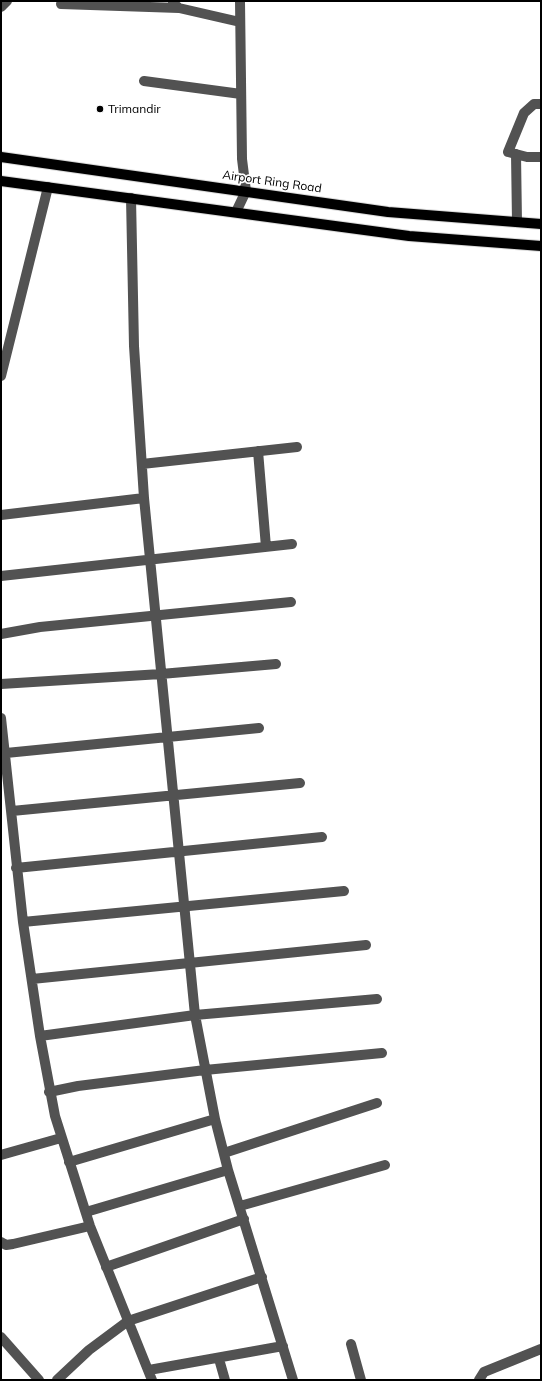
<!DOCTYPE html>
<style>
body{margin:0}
#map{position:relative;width:542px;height:1381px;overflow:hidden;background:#fff;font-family:Mulish,sans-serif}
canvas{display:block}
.frame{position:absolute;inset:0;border:2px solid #000;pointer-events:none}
</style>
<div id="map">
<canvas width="542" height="1381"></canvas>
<div class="frame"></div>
</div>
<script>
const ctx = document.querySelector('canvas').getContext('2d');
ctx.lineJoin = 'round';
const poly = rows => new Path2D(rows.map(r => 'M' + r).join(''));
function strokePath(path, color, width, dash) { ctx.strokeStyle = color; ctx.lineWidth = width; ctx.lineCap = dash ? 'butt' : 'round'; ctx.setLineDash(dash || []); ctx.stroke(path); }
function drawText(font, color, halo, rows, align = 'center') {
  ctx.font = font + ' Mulish,sans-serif'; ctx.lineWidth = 3.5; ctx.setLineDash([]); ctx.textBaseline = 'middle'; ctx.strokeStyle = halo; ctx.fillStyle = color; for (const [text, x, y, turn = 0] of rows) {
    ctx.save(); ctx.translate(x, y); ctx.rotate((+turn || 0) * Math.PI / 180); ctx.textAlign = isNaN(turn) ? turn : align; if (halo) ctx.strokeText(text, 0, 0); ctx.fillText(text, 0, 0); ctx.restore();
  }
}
const minor = poly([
 [173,3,179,8,240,22],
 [61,4,179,8],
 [1,7,7,1],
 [144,81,241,94],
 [541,104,534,104,524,113,508,152,527,157,541,157],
 [516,154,517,222],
 [131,198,134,346,144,498,195,1015,215,1119,228,1170,293,1380],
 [236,212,246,191,242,159,240,1],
 [1,376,48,187],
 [258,451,266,547],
 [142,464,297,447],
 [1,515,144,498],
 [1,576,292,544],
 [1,634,40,627,291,602],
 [1,684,161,674,276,664],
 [1,718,23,922,40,1036,55,1116,90,1226,152,1380],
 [6,753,259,728],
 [12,811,300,783],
 [16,868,322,837],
 [23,922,344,891],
 [32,979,366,945],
 [40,1036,195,1015,377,999],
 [49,1092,78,1086,205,1070,382,1053],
 [224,1153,377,1103],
 [1,1155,61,1138],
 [69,1162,215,1119],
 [240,1206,385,1165],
 [86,1212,228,1170],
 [1,1242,6,1245,13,1244,90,1226],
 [106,1267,244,1219],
 [1,1337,39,1380],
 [351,1344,361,1380],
 [219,1359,225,1380],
 [149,1370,283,1346],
 [57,1380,89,1350,128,1321,262,1277],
 [479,1380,484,1372,541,1349]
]);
const major = poly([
 [1,157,388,212,541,224],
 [1,181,409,236,541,246]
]);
const markers = [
 [100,109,4,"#000"]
];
const poiNames = [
 ["Trimandir",108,109]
];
const streetNames = [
 ["Airport Ring Road",272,182,8]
];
strokePath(major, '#dbdbdb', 12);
strokePath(minor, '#525252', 10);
strokePath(major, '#000', 10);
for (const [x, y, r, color] of markers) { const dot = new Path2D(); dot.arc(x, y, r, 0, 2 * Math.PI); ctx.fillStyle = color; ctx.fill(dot); strokePath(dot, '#fff', 1.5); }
drawText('12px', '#000', '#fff', poiNames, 'left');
drawText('12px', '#000', '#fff', streetNames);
</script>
